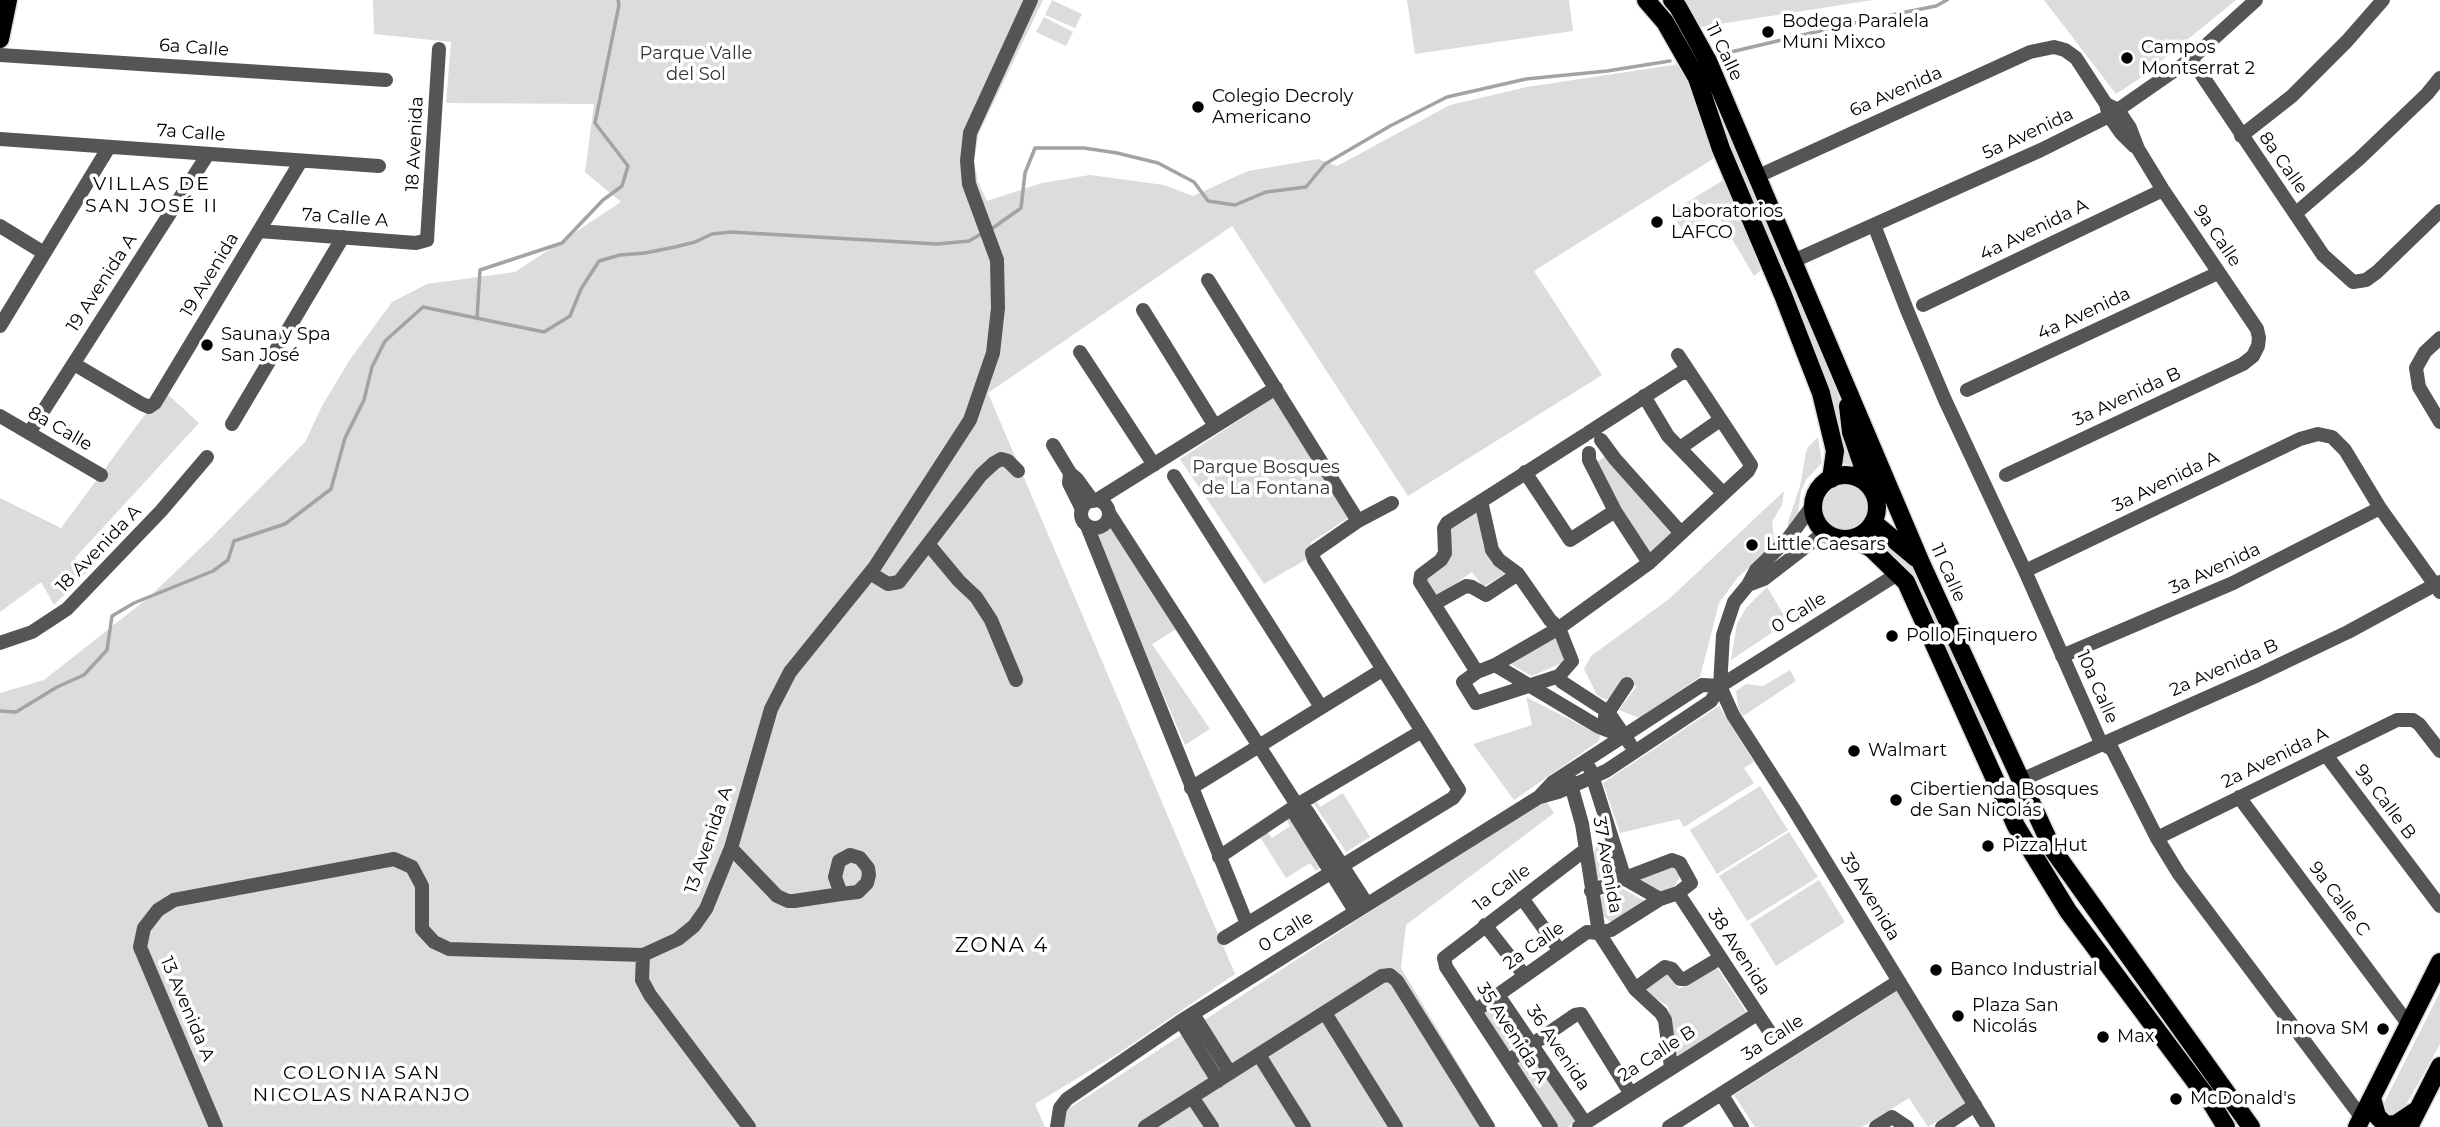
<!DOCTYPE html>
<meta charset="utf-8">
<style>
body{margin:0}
canvas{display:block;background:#fff}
</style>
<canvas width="2440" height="1127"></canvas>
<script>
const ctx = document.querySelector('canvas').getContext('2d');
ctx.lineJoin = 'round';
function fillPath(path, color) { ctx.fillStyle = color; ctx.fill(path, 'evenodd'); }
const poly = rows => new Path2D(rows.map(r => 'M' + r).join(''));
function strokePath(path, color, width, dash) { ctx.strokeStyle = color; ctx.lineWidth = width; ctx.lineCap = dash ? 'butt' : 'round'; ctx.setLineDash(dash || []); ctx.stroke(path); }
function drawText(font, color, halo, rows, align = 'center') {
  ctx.font = font + ' Montserrat,sans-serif'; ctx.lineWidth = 7; ctx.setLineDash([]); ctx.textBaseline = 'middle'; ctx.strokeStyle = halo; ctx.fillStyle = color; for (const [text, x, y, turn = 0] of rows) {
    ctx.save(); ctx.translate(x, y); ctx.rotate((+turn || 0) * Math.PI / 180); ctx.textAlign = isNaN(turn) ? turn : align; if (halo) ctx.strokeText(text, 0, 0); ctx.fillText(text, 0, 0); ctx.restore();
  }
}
const green = poly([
 [373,0,1043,0,979,133,974,160,978,182,987,201,1042,183,1090,175,1164,185,1193,196,1248,171,1318,159,1337,166,1450,105,1527,87,1680,64,1695,88,1716,157,1534,271,1602,375,1408,496,1232,226,988,393,1235,974,1119,1053,1035,1104,1045,1127,0,1127,0,693,44,680,148,598,210,539,305,442,322,406,349,361,392,302,427,284,515,272,621,202,585,172,594,104,446,103,451,42,374,34],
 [1052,0,1082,14,1075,28,1045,15],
 [1407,0,1569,0,1573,31,1415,54],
 [1679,0,1873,0,1700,27],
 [2044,0,2236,0,2139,79,2116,94],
 [1044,17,1073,32,1066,46,1036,32],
 [1711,87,1837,387,1846,434,1857,467,1842,463,1828,389,1739,172],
 [1725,179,1761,270,1754,276,1716,212,1684,232,1671,212],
 [163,390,199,423,75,558,87,572,54,605,41,582,0,612,0,498,61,528],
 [1281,393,1360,510,1310,543,1317,553,1264,584,1180,459],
 [1818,437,1822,463,1806,480,1801,491,1798,513,1788,527,1788,522,1800,486,1806,452,1808,447],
 [1605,456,1674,533,1650,554,1619,508,1596,463],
 '1818 507a26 26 0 1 1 52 0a26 26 0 1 1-52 0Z',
 [1784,491,1782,505,1772,522,1775,545,1738,577,1719,603,1700,677,1639,718,1619,710,1636,687,1628,676,1607,700,1597,695,1584,669,1591,656,1669,599],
 [1478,504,1483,545,1491,562,1510,571,1483,587,1472,572,1436,597,1423,576,1448,560,1453,521],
 [1110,523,1178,628,1152,644,1210,729,1185,745,1093,532,1102,530],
 [1874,532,1909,558,1995,745,1985,747,1912,579,1902,563,1869,537],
 [1767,587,1788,622,1731,660,1737,624,1746,608],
 [1555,634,1565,653,1562,663,1532,676,1507,662],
 [1790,670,1796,681,1743,716,1738,708,1736,691,1746,684,1763,686],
 [1526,697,1600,735,1599,741,1514,800,1473,744,1532,725],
 [1719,706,1754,762,1744,768,1754,783,1684,827,1679,819,1620,833,1603,783],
 [1760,786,1788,830,1717,874,1690,830],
 [1343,793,1370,837,1346,852,1312,801,1315,799,1320,807],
 [1544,798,1554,813,1406,925,1401,968,1496,1127,1064,1127,1059,1115],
 [1290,814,1322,866,1316,871,1310,863,1286,878,1258,834,1266,830,1272,838,1290,826,1285,817],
 [1789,832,1818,877,1747,921,1719,876],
 [1605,841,1614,874,1596,880,1591,862,1597,844],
 [1674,865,1682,873,1673,889,1660,893,1637,882,1640,877],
 [1819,880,1845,922,1776,966,1750,924],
 [1621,888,1645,901,1613,921,1609,921,1602,915,1600,903,1602,896],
 [1716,966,1747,1013,1677,1056,1668,1006,1642,990,1668,973,1679,989],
 [1897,991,1967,1102,1928,1127,1909,1098,1862,1127,1755,1127,1734,1095],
 [2440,992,2440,1044,2401,1114,2388,1117,2382,1107],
 [1496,999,1524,1040,1507,1051,1482,1010],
 [1530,1049,1577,1121,1568,1127,1553,1127,1512,1061]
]);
const stream = poly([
 [1714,56,1866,20,1936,6,1947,0],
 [990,230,1021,208,1025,173,1035,148,1084,148,1117,153,1158,163,1194,182,1208,201,1235,205,1266,192,1306,187,1325,164,1390,126,1447,97,1526,79,1607,71,1670,61],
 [477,318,480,270,562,243,603,200,622,186,628,166,595,123,619,5,618,0],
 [0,711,16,712,57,687,84,675,107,650,112,616,134,603,213,571,228,560,234,541,285,524,331,489,345,438,364,400,372,367,385,341,423,307,544,332,570,316,581,289,599,261,620,255,645,253,675,247,695,242,712,234,731,232,937,244,969,241,983,233]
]);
const minor = poly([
 [0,55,386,80],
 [2191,59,2323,255,2353,282,2366,280,2377,272,2440,211],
 [2241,136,2292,96,2347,41,2383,0],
 [0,139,379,166],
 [1756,177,2030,52,2054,47,2065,50,2076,58,2106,104,2109,116,2121,133,2134,146],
 [2295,214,2359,159,2427,94,2440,78],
 [1874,225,1907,310,1945,400,2025,571,2101,743,2112,749,2157,838,2179,874,2362,1118],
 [0,226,44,253],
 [259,231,416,243,427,240,439,49],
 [1791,262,2041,150,2109,116,2191,59,2256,0],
 [1208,280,1358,521],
 [1923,305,2163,190],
 [1143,310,1215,426],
 [0,326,109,147],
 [2440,338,2425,352,2416,368,2419,387,2440,422],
 [1080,352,1154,465],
 [74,364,142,404,149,407,155,403,301,161],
 [1967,390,2218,273],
 [1644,396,1668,436,1723,493],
 [0,416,101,475],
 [232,424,343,237],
 [29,433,208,154],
 [1588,433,1681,373,1688,373],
 [1601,440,1615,459,1681,533],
 [1053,445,1070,473,1077,479,1093,501],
 [1680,448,1720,420],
 [1589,453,1589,460,1615,511,1649,563],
 [1525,472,1570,540,1615,511],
 [1070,473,1069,483,1082,509],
 [2006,475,2243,364,2253,356,2258,346,2259,338,2257,329,2163,190,2138,149,2130,128,2118,110,2106,104],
 [1174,476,1321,707],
 [1097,500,1276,388],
 '1081 514a14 14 0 1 1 28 0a14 14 0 1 1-28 0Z',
 [1481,501,1492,550,1499,560,1518,574,1550,620,1559,628,1572,661,1559,676,1562,682,1608,712,1630,744],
 [1109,513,1297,805,1307,811,1367,904],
 [1087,526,1247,924],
 [929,545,959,581,976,597,991,620,1016,680],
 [2025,571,2300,439,2318,434,2332,437,2345,450,2380,508,2440,592],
 [870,573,888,584,899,582,981,475,994,463,1001,459,1008,461,1018,471],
 [1748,585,1764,579,1825,532],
 [1434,604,1466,586,1472,587,1486,595,1518,574],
 [0,643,32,632,67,609,161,511,207,457],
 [2062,656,2233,583,2380,508],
 [1495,665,1599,727,1625,737],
 [1477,672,1420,582,1421,575,1441,560,1445,553,1444,528,1447,523,1585,435],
 [1559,676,1476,703,1463,682,1477,672,1495,665,1559,628,1649,563,1748,471,1751,465,1678,355],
 [1720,686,1733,715,1793,808,1988,1127],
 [1605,717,1627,684],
 [2326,755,2440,906],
 [1590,769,1625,879,1660,899],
 [1569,778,1582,824,1599,933,1635,989,1661,1013,1665,1020,1671,1067],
 [2019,781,2258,675,2348,632,2440,582],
 [1191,788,1382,670],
 [1540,797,1558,792,1606,771,1711,701,1720,686,1723,635,1734,602,1748,585,1756,570,1787,540,1813,505],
 [2239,797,2409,1025],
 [1297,805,1296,816,1355,911],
 [2157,838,2397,720,2413,720,2419,724,2440,751],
 [731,848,777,896,788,901,794,901,841,894,858,892,867,883,869,875,868,868,860,858,850,855,839,861,835,877,841,894],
 [1219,857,1297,805,1422,731],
 [1678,893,1769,1031],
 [1522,898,1560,951],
 [1485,925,1525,976],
 [1224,938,1453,798,1459,790,1314,560,1312,553,1358,521,1392,503],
 [643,955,642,980,650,995,749,1127],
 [1635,989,1665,967,1672,969,1680,979,1685,979,1720,958],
 [1498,995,1585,1123],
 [1475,1011,1587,932,1599,933,1611,930,1660,899,1678,893,1691,883,1680,863,1672,860,1591,891],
 [1325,1013,1396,1127],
 [1193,1014,1230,1073],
 [1181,1021,1218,1081],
 [1259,1055,1304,1127],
 [1508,1061,1575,1015,1581,1014,1631,1094],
 [1722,1095,1742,1127],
 [1192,1097,1212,1127],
 [216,1127,140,947,144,928,158,910,174,900,394,859,412,867,422,886,422,929,434,942,449,949,643,955,678,939,694,926,706,909,731,848,771,709,790,672,874,568,970,420,993,353,998,308,997,260,969,184,967,161,970,133,1031,0],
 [1057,1127,1060,1108,1067,1099,1181,1021,1539,797,1553,782,1702,685,1720,686,1899,573],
 [1145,1127,1382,976,1390,975,1397,981,1488,1127],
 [1551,1127,1446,967,1444,958,1585,850],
 [1579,1127,1757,1014],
 [1669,1127,1899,981],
 [1876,1127,1892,1117,1907,1127],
 [1942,1127,1975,1105]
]);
const major = poly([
 [1646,0,1665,22,1697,78,1721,149,1783,295,1821,393,1835,451,1831,479],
 [1672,0,1678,7,1708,61,1921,563,2053,850,2251,1127],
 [0,39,8,0],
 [1848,406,1851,432,1870,487],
 '1813 507a32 32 0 1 1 64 0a32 32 0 1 1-64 0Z',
 [1873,522,1916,558],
 [1853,538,1872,549,1906,582,2016,826,2068,911,2212,1104,2226,1127],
 [2372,1098,2377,1116,2386,1125,2396,1124,2417,1110],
 [2357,1127,2440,962],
 [2409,1127,2440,1066]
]);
const markers = [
 [1768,32,7,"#000"],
 [2127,58,7,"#000"],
 [1198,107,7,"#000"],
 [1657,222,7,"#000"],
 [207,345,7,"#000"],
 [1752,545,7,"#000"],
 [1892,636,7,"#000"],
 [1854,751,7,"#000"],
 [1896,800,7,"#000"],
 [1988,846,7,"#000"],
 [1936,970,7,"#000"],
 [1958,1016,7,"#000"],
 [2383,1029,7,"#000"],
 [2103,1037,7,"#000"],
 [2176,1099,7,"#000"]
];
const poiNames = [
 ["Bodega Paralela",1782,22],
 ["Muni Mixco",1782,43],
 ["Campos",2141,48],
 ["Montserrat 2",2141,69],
 ["Colegio Decroly",1212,97],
 ["Americano",1212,118],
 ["Laboratorios",1671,212],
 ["LAFCO",1671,233],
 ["Sauna y Spa",221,335],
 ["San José",221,356],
 ["Little Caesars",1766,545],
 ["Pollo Finquero",1906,636],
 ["Walmart",1868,751],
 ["Cibertienda Bosques",1910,790],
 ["de San Nicolás",1910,811],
 ["Pizza Hut",2002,846],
 ["Banco Industrial",1950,970],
 ["Plaza San",1972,1006],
 ["Nicolás",1972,1027],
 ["Innova SM",2369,1029,"right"],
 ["Max",2117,1037],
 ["McDonald's",2190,1099]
];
const streetNames = [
 ["6a Calle",194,48,4],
 ["11 Calle",1724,52,64],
 ["6a Avenida",1896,92,-24],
 ["7a Calle",191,133,4],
 ["5a Avenida",2028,134,-25],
 ["18 Avenida",415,144,-87],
 ["8a Calle",2283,163,55],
 ["7a Calle A",345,218,4],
 ["4a Avenida A",2034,230,-26],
 ["9a Calle",2217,236,56],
 ["19 Avenida",210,275,-59],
 ["19 Avenida A",102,283,-57],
 ["4a Avenida",2084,314,-25],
 ["3a Avenida B",2127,397,-25],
 ["8a Calle",60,429,30],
 ["3a Avenida A",2166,482,-26],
 ["18 Avenida A",99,549,-46],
 ["3a Avenida",2215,569,-25],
 ["11 Calle",1948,573,66],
 ["0 Calle",1799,613,-32],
 ["2a Avenida B",2224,668,-24],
 ["10a Calle",2097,687,66],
 ["2a Avenida A",2275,758,-26],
 ["9a Calle B",2385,802,53],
 ["13 Avenida A",709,840,-71],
 ["37 Avenida",1607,865,80],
 ["1a Calle",1502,888,-37],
 ["39 Avenida",1870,897,59],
 ["9a Calle C",2339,899,53],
 ["0 Calle",1286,932,-32],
 ["2a Calle",1534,946,-35],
 ["38 Avenida",1739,952,57],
 ["13 Avenida A",187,1009,67],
 ["35 Avenida A",1512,1033,57],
 ["3a Calle",1773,1038,-33],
 ["36 Avenida",1558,1048,56],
 ["2a Calle B",1657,1054,-33]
];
const parkNames = [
 ["Parque Valle",696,54],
 ["del Sol",696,75],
 ["Parque Bosques",1266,468],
 ["de La Fontana",1266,489]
];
const neighbourhoodNames = [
 ["VILLAS DE",152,184],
 ["SAN JOSÉ II",152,206],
 ["COLONIA SAN",362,1073],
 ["NICOLAS NARANJO",362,1095]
];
const quarterNames = [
 ["ZONA 4",1002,946]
];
fillPath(green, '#dcdcdc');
strokePath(stream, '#a3a3a3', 3.5);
strokePath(major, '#dbdbdb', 21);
strokePath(minor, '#555', 14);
strokePath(major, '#000', 18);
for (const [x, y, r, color] of markers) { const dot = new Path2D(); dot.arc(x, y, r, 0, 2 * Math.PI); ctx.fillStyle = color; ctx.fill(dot); strokePath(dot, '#fff', 2.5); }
drawText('18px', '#000', '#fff', poiNames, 'left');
drawText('18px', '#000', '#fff', streetNames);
drawText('18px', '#333', '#fff', parkNames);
ctx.letterSpacing = '2px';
drawText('19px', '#000', '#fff', neighbourhoodNames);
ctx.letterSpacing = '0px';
ctx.letterSpacing = '2px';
drawText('21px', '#000', '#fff', quarterNames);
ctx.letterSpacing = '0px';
</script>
